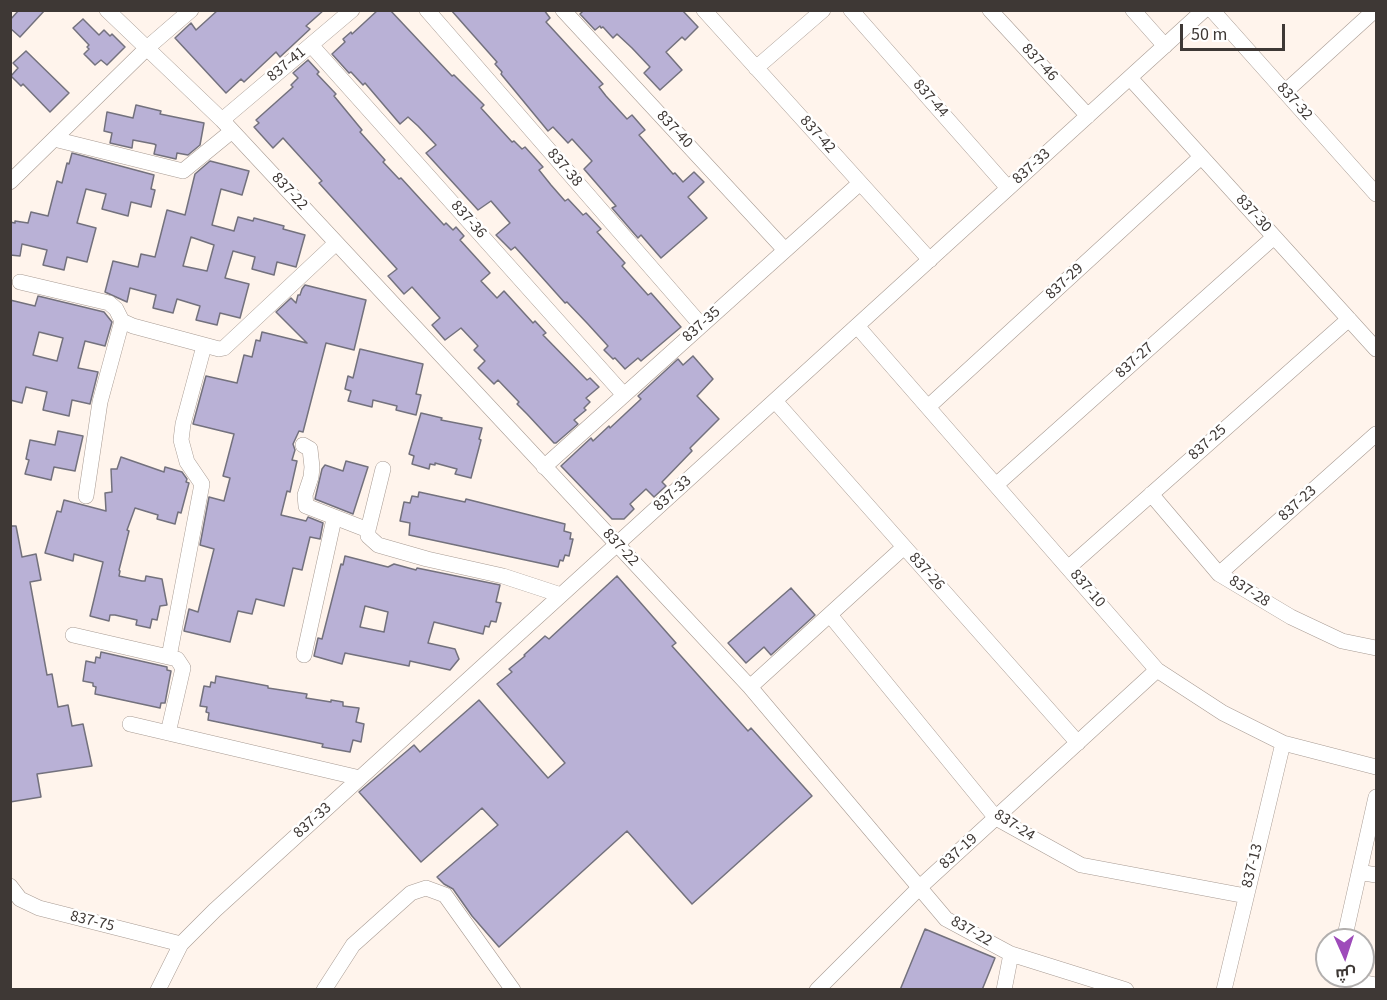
<!DOCTYPE html>
<meta charset="utf-8">
<style>
body{margin:0}
#map{position:relative;width:1387px;height:1000px;overflow:hidden;background:#fff4ec;font-family:"Source Sans 3",Cairo,sans-serif}
canvas{display:block}
.frame{position:absolute;inset:0;border:12px solid #3e3835;pointer-events:none}
.north{position:absolute;left:1315px;top:928px;width:60px;height:60px;box-sizing:border-box;background:#fff;border:2px solid #b2afae;border-radius:50%;rotate:177deg;font-size:16px;font-weight:700;line-height:24px;text-align:center;color:#3e3835}
.north::after{content:'';display:block;margin:auto;width:21px;height:27px;background:#9e4bba;clip-path:polygon(50% 0,100% 100%,50% 72%,0 100%)}
.scale{position:absolute;left:1180px;top:24px;width:105px;height:27px;box-sizing:border-box;border:3px solid #3e3835;border-top:0;padding-left:8px;font-size:18px;line-height:21px;white-space:nowrap;color:#3e3835;-webkit-text-stroke:4px #fff;paint-order:stroke}
</style>
<div id="map">
<canvas width="1387" height="1000"></canvas>
<div class="frame"></div>
<div class="north">ش</div>
<div class="scale">50 m</div>
</div>
<script>
const ctx = document.querySelector('canvas').getContext('2d');
ctx.lineJoin = 'round';
function fillPath(path, color) { ctx.fillStyle = color; ctx.fill(path, 'evenodd'); }
const poly = rows => new Path2D(rows.map(r => 'M' + r).join(''));
function strokePath(path, color, width, dash) { ctx.strokeStyle = color; ctx.lineWidth = width; ctx.lineCap = dash ? 'butt' : 'round'; ctx.setLineDash(dash || []); ctx.stroke(path); }
function drawText(font, color, halo, rows, align = 'center') {
  ctx.font = font + ' "Source Sans 3",sans-serif'; ctx.lineWidth = 5; ctx.setLineDash([]); ctx.textBaseline = 'middle'; ctx.strokeStyle = halo; ctx.fillStyle = color; for (const [text, x, y, turn = 0] of rows) {
    ctx.save(); ctx.translate(x, y); ctx.rotate((+turn || 0) * Math.PI / 180); ctx.textAlign = isNaN(turn) ? turn : align; if (halo) ctx.strokeText(text, 0, 0); ctx.fillText(text, 0, 0); ctx.restore();
  }
}
const building = poly([
 [19,10,45,10,20,37,10,28,10,20,19,10],
 [218,10,324,10,306,26,310,29,280,57,276,52,244,82,241,79,226,93,175,38,191,23,196,30,218,10],
 [378,10,390,10,452,76,454,75,484,105,481,108,512,142,514,141,522,149,525,147,543,167,539,170,551,185,565,201,568,199,583,215,586,213,601,229,597,232,625,263,622,266,648,295,651,293,681,327,641,361,638,358,625,369,615,358,613,359,604,350,608,346,587,323,567,302,565,303,515,247,511,250,496,235,510,223,491,201,478,210,426,153,436,145,418,126,408,117,400,124,365,83,363,85,351,72,349,73,332,54,345,42,343,39,351,32,352,34,378,10],
 [451,10,544,10,550,18,546,22,603,84,599,87,606,96,627,119,632,115,645,130,639,135,673,174,675,173,683,182,694,172,704,182,688,197,707,218,661,258,641,235,638,238,612,208,616,206,584,169,592,161,572,139,568,143,553,127,548,131,501,74,502,72,495,64,497,62,451,10],
 [584,10,682,10,698,27,685,40,682,37,666,52,682,70,660,90,644,73,650,67,632,48,617,34,613,38,603,27,601,28,600,26,595,30,580,14,584,10],
 [83,19,99,35,104,30,110,36,112,34,125,47,107,65,101,60,95,65,84,54,89,49,87,47,89,45,73,28,83,19],
 [26,51,69,93,50,112,23,84,21,86,11,76,18,68,13,63,26,51],
 [308,60,319,72,317,74,336,94,334,96,362,130,360,132,385,160,383,162,399,179,401,178,444,225,446,223,453,230,456,227,464,236,460,240,490,273,481,281,497,298,504,291,533,323,535,321,546,333,543,335,587,380,590,378,599,387,586,398,590,402,584,408,586,410,574,420,578,424,556,443,554,443,527,414,517,404,519,402,498,380,494,384,478,368,485,361,474,350,478,346,461,328,445,340,432,325,440,318,412,287,404,294,388,276,397,269,319,183,322,181,283,138,273,148,254,127,259,123,256,120,293,87,291,85,298,78,293,73,308,60],
 [136,105,161,111,160,114,204,123,200,145,188,155,177,153,176,159,154,154,156,145,154,144,133,140,132,148,110,143,112,133,104,131,107,112,133,118,136,105],
 [72,153,154,175,151,189,155,190,151,207,131,202,128,216,102,209,106,194,86,189,77,223,96,228,87,262,67,257,64,270,43,265,47,250,22,244,20,256,10,255,10,222,15,223,15,221,28,223,31,212,48,216,57,181,62,183,67,163,69,164,72,153],
 [210,161,249,171,242,195,221,189,212,225,234,231,238,217,253,221,254,218,284,226,283,229,305,235,296,267,277,262,274,275,252,269,255,257,233,251,225,278,249,284,240,318,220,313,217,325,196,320,200,306,177,299,173,313,153,308,156,295,130,288,127,302,105,292,113,261,138,267,141,254,155,257,167,210,185,215,195,174,210,161],
 [191,237,214,245,207,271,183,266,191,237],
 [305,285,366,300,354,350,326,343,303,432,299,431,293,444,295,450,292,460,297,461,290,492,287,491,281,515,306,521,308,517,323,523,320,539,310,537,302,570,293,568,284,606,256,599,252,614,238,611,230,642,184,631,189,609,198,612,214,549,200,545,209,497,224,501,230,478,223,476,234,434,193,424,206,376,237,383,244,355,252,357,256,340,260,341,262,332,307,343,276,312,291,298,296,303,298,295,300,295,302,289,305,285],
 [38,296,104,312,112,322,105,346,85,341,78,368,98,372,90,404,72,400,69,416,43,410,47,392,26,387,22,403,10,400,10,300,35,306,38,296],
 [39,332,63,338,57,361,33,355,39,332],
 [360,349,423,364,416,394,421,395,416,415,396,410,397,406,373,400,372,407,348,401,351,391,345,389,348,376,353,378,360,349],
 [693,356,713,379,697,396,719,419,690,448,692,451,662,482,666,486,654,497,646,489,630,504,634,509,624,519,612,519,561,466,591,438,593,441,609,426,610,428,641,399,638,396,678,359,683,365,693,356],
 [421,413,442,418,441,420,482,428,479,439,481,440,471,478,455,474,457,469,435,463,435,465,430,464,429,469,412,464,414,456,409,454,421,413],
 [58,431,83,436,75,471,54,467,51,480,25,474,29,460,26,459,30,440,55,445,58,431],
 [121,457,164,472,165,467,182,472,187,479,186,482,189,483,181,513,178,512,175,524,157,519,158,515,135,508,127,530,129,531,119,570,120,571,119,576,142,581,145,581,146,576,162,579,167,605,160,606,157,620,152,619,150,628,136,625,137,620,115,615,110,615,109,621,90,616,103,562,74,554,73,561,45,553,57,511,61,512,64,500,106,511,105,493,112,492,111,469,117,469,121,457],
 [346,461,368,467,353,514,315,499,322,469,325,465,343,471,346,461],
 [419,492,465,502,466,499,565,524,564,531,571,533,570,539,573,539,569,556,565,555,563,561,560,560,558,567,409,535,410,523,400,521,404,502,410,503,412,496,418,497,419,492],
 [10,526,16,526,22,557,36,554,41,580,30,582,47,675,52,674,58,707,68,705,72,726,83,724,92,766,37,774,41,797,10,802,10,526],
 [345,556,388,567,394,564,416,570,417,568,500,585,496,602,501,603,496,622,491,621,489,627,485,626,483,634,434,622,428,643,455,649,459,659,450,670,410,661,409,666,345,653,342,664,314,656,318,638,322,639,341,564,343,565,345,556],
 [365,606,388,612,384,632,360,627,365,606],
 [617,576,676,643,672,646,748,731,751,728,812,796,692,904,627,831,499,947,472,916,453,889,444,884,437,877,498,825,482,808,421,862,359,792,414,745,420,752,479,700,548,778,565,763,497,684,512,672,509,669,525,656,524,655,545,636,549,639,617,576],
 [791,588,815,615,771,655,764,647,746,663,728,643,791,588],
 [101,652,167,667,167,670,171,671,165,703,161,703,160,708,95,694,96,687,93,686,93,683,83,681,86,661,95,663,96,657,100,658,101,652],
 [216,676,268,686,268,688,307,694,306,698,331,702,331,700,343,702,343,706,359,708,356,722,364,724,361,742,353,740,350,752,322,747,323,744,208,720,209,713,206,712,207,707,200,706,204,686,210,687,211,682,215,683,216,676],
 [925,929,995,958,982,990,900,990,925,929]
]);
const minor = poly([
 [107,10,222,120,750,687,946,919,1011,954,1126,990],
 [427,10,701,325],
 [563,10,785,250],
 [704,10,930,260],
 [851,10,1008,188],
 [990,10,1088,116],
 [1133,10,1165,46],
 [1212,10,1376,194],
 [311,45,624,395],
 [756,68,823,10],
 [1130,78,1376,349],
 [1285,92,1375,10],
 [222,120,352,10],
 [54,139,183,171,232,131],
 [10,182,147,48,191,10],
 [20,282,109,303,116,309,122,321,133,326,219,349,224,348,336,243],
 [857,326,1157,670,1223,713,1283,743,1376,767],
 [775,401,1078,743],
 [928,407,1201,157],
 [303,445,310,449,312,467,311,477,305,495,306,506,368,530],
 [544,467,860,183],
 [383,469,368,530,368,536,378,545,427,559,503,576,561,595],
 [996,485,1274,237],
 [1151,494,1219,574,1291,617,1342,641,1376,648],
 [86,496,100,402,122,321],
 [1068,568,1349,319],
 [1219,574,1376,434],
 [830,615,996,818,1081,865,1246,896],
 [73,635,177,659,183,668,168,733],
 [304,655,334,519],
 [169,657,202,484,187,462,181,440,183,424,204,346],
 [750,687,904,547],
 [130,724,360,778],
 [1359,872,1376,875],
 [10,886,20,899,39,908,181,944],
 [1344,940,1376,797],
 [1336,977,1376,985],
 [158,990,181,944,215,910,1204,10],
 [324,990,353,945,411,893,426,888,445,895,513,990],
 [817,990,920,887,1157,670],
 [1004,990,1011,954],
 [1224,990,1283,743]
]);
const streetNames = [
 ["837-46",1039,63,47],
 ["837-41",287,65,-40],
 ["837-44",930,99,49],
 ["837-32",1294,102,48],
 ["837-40",674,130,47],
 ["837-42",817,135,48],
 ["837-33",1032,167,-42],
 ["837-38",564,168,49],
 ["837-22",289,192,47],
 ["837-30",1253,214,48],
 ["837-36",468,220,48],
 ["837-29",1065,282,-43],
 ["837-35",702,325,-42],
 ["837-27",1135,361,-42],
 ["837-25",1208,443,-42],
 ["837-33",673,494,-42],
 ["837-23",1298,504,-42],
 ["837-22",620,548,47],
 ["837-26",926,572,48],
 ["837-10",1087,589,49],
 ["837-28",1249,592,32],
 ["837-33",313,821,-42],
 ["837-24",1014,826,33],
 ["837-19",959,852,-42],
 ["837-13",1253,866,-76],
 ["837-75",92,922,14],
 ["837-22",971,932,30]
];
fillPath(building, '#b9b1d6');
strokePath(building, '#73717d', 1.5);
strokePath(minor, '#a89b93', 16);
strokePath(minor, '#fff', 15);
drawText('16px', '#3e3835', '#fff', streetNames);
</script>
